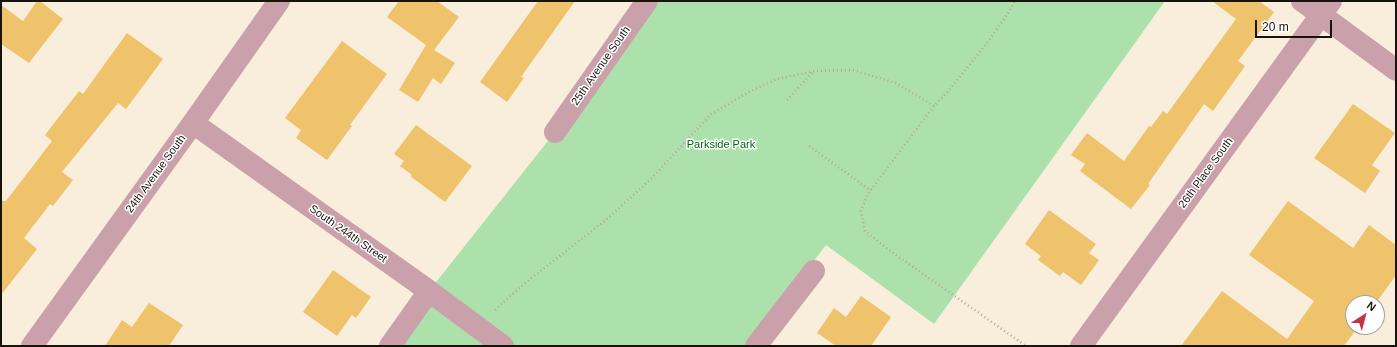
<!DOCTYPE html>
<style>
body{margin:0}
#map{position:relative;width:1397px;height:347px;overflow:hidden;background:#f9eedb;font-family:Helvetica,sans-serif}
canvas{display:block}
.frame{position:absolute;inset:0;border:2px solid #17130d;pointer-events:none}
.north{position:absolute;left:1345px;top:295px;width:40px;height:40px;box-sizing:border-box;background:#fff;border:1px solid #a2a19e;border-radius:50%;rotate:36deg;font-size:11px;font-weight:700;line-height:16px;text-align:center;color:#17130d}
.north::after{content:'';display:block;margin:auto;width:14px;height:18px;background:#c43449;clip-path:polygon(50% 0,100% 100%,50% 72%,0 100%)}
.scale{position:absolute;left:1255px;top:20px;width:77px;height:18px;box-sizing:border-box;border:2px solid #17130d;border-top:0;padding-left:5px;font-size:12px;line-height:14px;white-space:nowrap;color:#17130d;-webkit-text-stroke:3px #fff;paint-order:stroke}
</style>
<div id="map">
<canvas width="1397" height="347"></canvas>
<div class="frame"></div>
<div class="north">N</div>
<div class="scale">20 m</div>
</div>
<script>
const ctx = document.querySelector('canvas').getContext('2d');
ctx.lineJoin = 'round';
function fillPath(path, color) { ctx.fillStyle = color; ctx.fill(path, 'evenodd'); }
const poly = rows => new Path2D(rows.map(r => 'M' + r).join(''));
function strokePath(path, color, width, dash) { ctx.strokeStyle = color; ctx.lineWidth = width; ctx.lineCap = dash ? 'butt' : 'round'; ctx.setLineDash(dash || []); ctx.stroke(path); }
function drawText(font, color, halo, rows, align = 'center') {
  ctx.font = font + ' Helvetica,sans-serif'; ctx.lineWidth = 3; ctx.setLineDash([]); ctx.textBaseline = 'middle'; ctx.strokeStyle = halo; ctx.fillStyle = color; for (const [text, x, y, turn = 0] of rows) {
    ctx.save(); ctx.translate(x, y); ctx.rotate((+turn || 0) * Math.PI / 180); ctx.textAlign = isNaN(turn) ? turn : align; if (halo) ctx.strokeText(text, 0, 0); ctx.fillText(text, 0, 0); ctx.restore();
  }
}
const green = poly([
 [647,1,1165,1,934,324,826,245,749,346,394,346,429,291,555,132]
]);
const building = poly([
 [37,1,40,1,63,19,29,63,1,44,1,5,23,21],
 [399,1,437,1,459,17,434,50,455,63,441,84,433,78,418,102,399,90,426,45,387,17],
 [538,1,575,1,521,77,524,78,507,102,480,82],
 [1212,1,1259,1,1274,12,1238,61,1245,66,1213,111,1204,104,1148,184,1150,185,1131,209,1080,171,1085,164,1071,155,1087,133,1124,161,1149,126,1151,127,1163,111,1167,114,1236,19],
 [127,33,163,59,126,109,118,103,62,172,73,180,53,206,50,204,24,238,37,249,1,295,1,201,6,201,52,141,45,135,79,91,83,94],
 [342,41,387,74,350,125,352,126,327,160,296,138,301,130,285,118],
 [1353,104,1395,133,1372,165,1380,171,1365,193,1314,158],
 [416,125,472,166,445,202,410,176,412,175,400,166,404,161,394,154],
 [1288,201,1353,248,1369,225,1396,245,1396,275,1376,303,1353,303,1353,327,1358,327,1344,346,1181,346,1222,291,1287,339,1314,301,1249,255],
 [1049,210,1096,244,1089,253,1099,260,1081,285,1063,272,1060,276,1038,260,1041,256,1025,244],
 [333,270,371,297,356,318,352,315,337,336,303,312],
 [861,296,891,317,871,346,836,346,817,333,834,308,846,317],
 [149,303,183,325,169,346,105,346,122,320,132,327]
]);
const path = poly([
 [787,100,814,71],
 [934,106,867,195,861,211,865,231,889,250,1026,346],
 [809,146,870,190],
 [495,310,524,284,607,219,650,180,711,114,747,93,777,79,815,71,853,70,896,83,934,106,950,89,987,43,1009,12,1015,1]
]);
const minor = poly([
 [1302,1,1396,70],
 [193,123,429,291,503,346],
 [555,132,647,1],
 [32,346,193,123,279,1],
 [390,346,429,291],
 [756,346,814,271],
 [1081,346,1331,1]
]);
const streetNames = [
 ["25th Avenue South",601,66,-55],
 ["26th Place South",1206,173,-54],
 ["24th Avenue South",156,174,-54],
 ["South 244th Street",348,234,35]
];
const parkNames = [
 ["Parkside Park",721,145]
];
fillPath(green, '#ade1ab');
fillPath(building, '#efc26c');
strokePath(path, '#b0a799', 2.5, [1, 3]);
strokePath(minor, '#caa0ab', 22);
drawText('11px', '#17130d', '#fff', streetNames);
drawText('11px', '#00670f', '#fff', parkNames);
</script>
